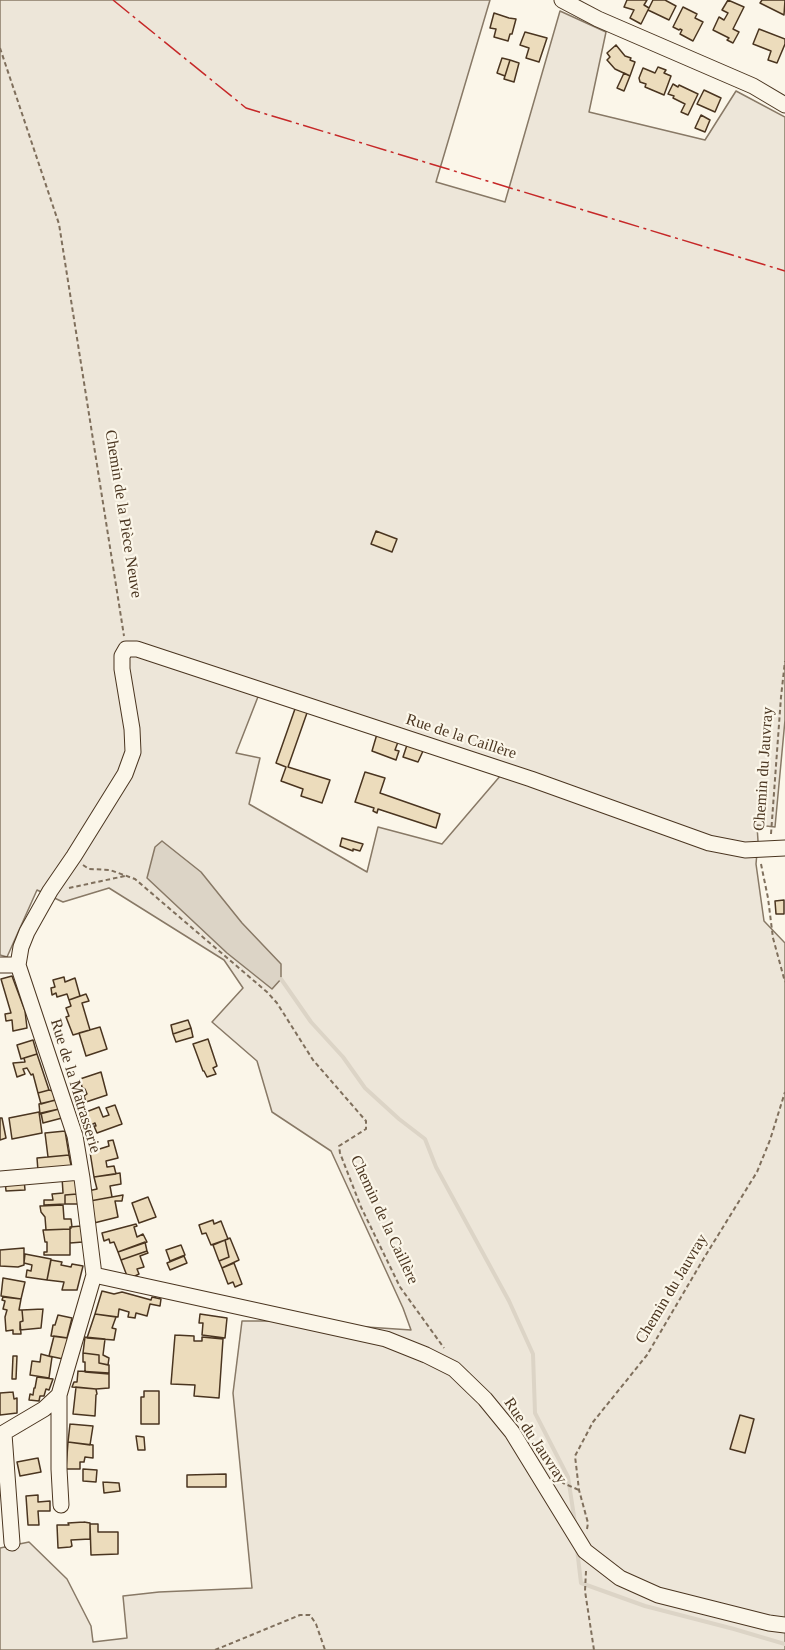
<!DOCTYPE html>
<meta charset="utf-8">
<style>
body{margin:0}
canvas{display:block;background:#fbf6e9}
</style>
<canvas width="785" height="1650"></canvas>
<script>
const ctx = document.querySelector('canvas').getContext('2d');
ctx.lineJoin = 'round';
function fillPath(path, color) { ctx.fillStyle = color; ctx.fill(path, 'evenodd'); }
const poly = rows => new Path2D(rows.map(r => 'M' + r).join(''));
function strokePath(path, color, width, dash) { ctx.strokeStyle = color; ctx.lineWidth = width; ctx.lineCap = dash ? 'butt' : 'round'; ctx.setLineDash(dash || []); ctx.stroke(path); }
function drawText(font, color, halo, rows, align = 'center') {
  ctx.font = font + ' "Times New Roman",serif'; ctx.lineWidth = 4.5; ctx.setLineDash([]); ctx.textBaseline = 'middle'; ctx.strokeStyle = halo; ctx.fillStyle = color; for (const [text, x, y, turn = 0] of rows) {
    ctx.save(); ctx.translate(x, y); ctx.rotate((+turn || 0) * Math.PI / 180); ctx.textAlign = isNaN(turn) ? turn : align; if (halo) ctx.strokeText(text, 0, 0); ctx.fillText(text, 0, 0); ctx.restore();
  }
}
const green = poly([
 [0,0,490,0,436,182,505,202,560,11,606,32,589,112,705,140,736,91,785,117,785,720,775,827,757,825,758,841,756,864,764,921,785,943,785,1650,0,1650,0,1548,29,1542,67,1579,91,1626,93,1642,127,1638,123,1596,159,1592,252,1588,233,1393,242,1321,277,1321,411,1330,403,1308,331,1151,272,1112,257,1061,212,1022,243,988,224,960,109,888,63,902,37,890,7,957,0,955,0,0],
 [263,684,501,775,442,844,378,827,367,872,249,804,260,758,236,753,263,684]
]);
const water = poly([
 [162,841,201,872,242,923,281,964,281,979,272,989,227,953,147,878,155,847,162,841]
]);
const stream = poly([
 [281,979,311,1022,343,1057,365,1088,399,1119,425,1139,436,1167,509,1301,533,1354,535,1413,568,1477,575,1523],
 [577,1549,581,1583,645,1606,734,1629,785,1644]
]);
const building = poly([
 [627,0,647,0,644,5,649,8,641,24,630,18,634,10,624,7,627,0],
 [653,0,665,0,676,6,669,20,648,10,653,0],
 [728,0,744,7,733,29,739,32,733,43,727,40,729,38,713,30,719,17,724,20,728,13,722,10,728,0],
 [762,0,785,0,784,15,760,3,762,0],
 [683,7,697,14,695,18,703,22,693,41,680,34,682,30,680,29,679,30,673,27,683,7],
 [494,13,509,18,516,19,512,34,510,34,508,41,494,37,496,29,490,28,494,13],
 [759,29,785,39,785,44,777,63,768,60,771,51,753,44,759,29],
 [525,32,547,38,539,62,526,58,529,48,520,45,525,32],
 [616,45,625,56,631,58,630,60,635,62,630,76,615,69,607,60,610,57,607,53,616,45],
 [502,58,510,60,505,76,497,73,502,58],
 [510,60,519,63,514,82,504,79,510,60],
 [658,67,666,70,664,73,671,76,664,95,645,87,646,84,640,82,639,78,643,68,655,73,658,67],
 [624,73,630,76,624,91,617,88,624,73],
 [673,84,678,87,679,85,698,94,688,115,681,112,685,104,673,98,674,96,668,94,673,84],
 [704,90,721,98,715,112,697,104,704,90],
 [701,115,710,120,705,132,695,128,701,115],
 [376,531,397,539,392,552,371,544,376,531],
 [296,706,308,710,288,767,330,780,322,803,301,796,303,789,281,781,286,767,276,763,296,706],
 [377,734,398,742,395,750,399,751,396,760,372,751,377,734],
 [407,745,423,751,418,762,403,757,407,745],
 [365,772,385,778,380,793,440,814,436,828,378,809,377,813,373,811,374,808,355,802,365,772],
 [342,838,363,844,360,851,353,849,353,851,340,846,342,838],
 [784,900,784,914,776,914,775,901,784,900],
 [12,976,25,1011,27,1028,13,1031,12,1020,6,1021,5,1014,11,1013,1,979,12,976],
 [64,977,65,982,75,978,80,996,69,1000,67,994,57,997,56,993,52,995,51,988,55,987,53,980,64,977],
 [86,994,89,1001,82,1003,90,1030,73,1035,66,1017,69,1016,66,1008,71,1006,69,1000,86,994],
 [188,1020,191,1028,173,1034,171,1025,188,1020],
 [100,1027,107,1049,86,1056,79,1033,100,1027],
 [191,1028,193,1037,176,1042,173,1034,191,1028],
 [208,1039,217,1066,213,1068,216,1074,207,1077,204,1071,203,1071,193,1044,208,1039],
 [33,1040,37,1054,21,1059,17,1045,33,1040],
 [37,1054,49,1090,38,1093,33,1074,31,1075,27,1068,23,1069,25,1074,17,1077,13,1063,25,1062,24,1058,37,1054],
 [101,1072,107,1095,86,1102,84,1096,87,1094,85,1089,82,1087,80,1079,101,1072],
 [49,1090,53,1091,55,1100,41,1104,38,1093,49,1090],
 [56,1100,59,1109,40,1114,39,1104,56,1100],
 [115,1105,122,1124,97,1133,94,1126,96,1126,95,1123,91,1125,86,1112,99,1107,103,1117,109,1115,106,1108,115,1105],
 [59,1109,62,1118,43,1123,41,1113,59,1109],
 [39,1112,42,1133,12,1139,9,1118,39,1112],
 [0,1118,2,1118,6,1138,0,1140,0,1118],
 [65,1131,69,1155,48,1157,45,1133,65,1131],
 [113,1140,118,1158,106,1161,107,1167,114,1166,116,1174,94,1177,90,1152,109,1146,108,1141,113,1140],
 [69,1155,72,1170,38,1171,37,1158,69,1155],
 [120,1173,121,1184,110,1186,112,1197,90,1201,88,1191,97,1189,94,1177,120,1173],
 [75,1176,77,1194,65,1195,65,1204,44,1205,44,1200,53,1200,52,1194,63,1193,62,1177,75,1176],
 [24,1179,25,1190,6,1191,5,1180,24,1179],
 [77,1194,78,1204,65,1204,65,1195,77,1194],
 [123,1195,122,1201,115,1201,118,1217,94,1223,90,1201,123,1195],
 [148,1197,156,1217,139,1223,132,1203,148,1197],
 [63,1205,64,1219,71,1219,72,1227,70,1229,46,1230,45,1217,41,1212,40,1206,63,1205],
 [213,1220,214,1224,221,1221,228,1239,211,1245,206,1233,202,1234,199,1225,213,1220],
 [136,1224,137,1226,134,1227,137,1237,143,1234,147,1242,118,1252,114,1242,110,1243,109,1239,104,1241,102,1233,136,1224],
 [81,1226,83,1242,70,1243,70,1227,81,1226],
 [70,1229,70,1255,44,1255,44,1252,47,1252,47,1242,45,1242,43,1230,70,1229],
 [230,1238,239,1260,222,1268,219,1261,229,1257,225,1240,230,1238],
 [225,1240,229,1257,219,1261,213,1245,225,1240],
 [145,1242,147,1251,121,1260,118,1252,145,1242],
 [181,1245,185,1255,170,1261,166,1250,181,1245],
 [24,1248,24,1265,18,1267,0,1266,0,1250,24,1248],
 [147,1251,148,1253,140,1256,144,1267,137,1269,139,1274,133,1277,127,1276,121,1260,147,1251],
 [25,1254,51,1259,47,1280,26,1277,27,1270,31,1271,32,1265,24,1263,25,1254],
 [184,1256,187,1263,170,1270,167,1263,184,1256],
 [51,1260,62,1262,61,1265,71,1267,72,1264,83,1266,77,1290,62,1290,64,1282,47,1280,51,1260],
 [234,1263,242,1284,235,1287,233,1282,228,1284,222,1268,234,1263],
 [3,1278,25,1282,21,1299,1,1296,3,1278],
 [102,1291,114,1294,122,1292,151,1300,152,1297,161,1299,160,1306,150,1304,147,1316,136,1313,135,1318,128,1317,129,1312,119,1309,118,1317,95,1314,102,1291],
 [3,1297,21,1299,19,1310,22,1310,23,1321,20,1322,21,1334,13,1334,13,1330,6,1331,5,1317,7,1310,3,1309,5,1301,2,1300,3,1297],
 [43,1309,41,1328,20,1330,20,1322,23,1321,22,1310,43,1309],
 [95,1314,116,1317,112,1328,116,1329,114,1340,87,1338,95,1314],
 [200,1314,227,1318,225,1338,202,1335,203,1323,199,1323,200,1314],
 [58,1315,72,1318,67,1338,51,1336,53,1325,55,1325,58,1315],
 [175,1335,194,1336,194,1341,202,1341,202,1337,223,1339,219,1398,194,1396,195,1385,171,1384,175,1335],
 [54,1336,68,1338,63,1359,49,1356,54,1336],
 [85,1337,105,1339,103,1355,109,1358,108,1365,99,1363,99,1355,83,1353,85,1337],
 [83,1353,99,1355,99,1363,109,1365,109,1374,85,1372,85,1362,83,1362,83,1353],
 [41,1354,52,1357,49,1378,30,1375,32,1361,40,1362,41,1354],
 [13,1356,17,1356,16,1379,12,1379,13,1356],
 [78,1371,109,1373,109,1388,96,1389,72,1387,74,1382,77,1382,78,1371],
 [37,1377,53,1379,49,1390,46,1389,44,1396,40,1396,39,1401,29,1400,30,1394,33,1395,34,1388,35,1388,37,1377],
 [76,1387,96,1389,97,1394,96,1395,95,1416,73,1414,76,1387],
 [144,1391,159,1391,159,1424,141,1424,141,1397,144,1397,144,1391],
 [13,1392,14,1399,17,1398,17,1413,0,1415,0,1393,13,1392],
 [740,1415,754,1419,745,1453,730,1449,740,1415],
 [70,1424,93,1426,90,1445,68,1442,70,1424],
 [136,1436,144,1437,145,1450,138,1450,136,1436],
 [68,1442,93,1445,93,1458,85,1457,84,1462,80,1462,80,1469,66,1469,68,1442],
 [38,1458,41,1472,20,1476,17,1462,38,1458],
 [83,1469,97,1470,96,1482,83,1481,83,1469],
 [226,1474,226,1487,187,1487,187,1475,226,1474],
 [103,1482,119,1483,120,1491,104,1493,103,1482],
 [38,1495,38,1502,50,1501,50,1511,38,1511,39,1525,28,1525,26,1496,38,1495],
 [84,1522,90,1523,90,1539,71,1540,72,1546,70,1547,58,1548,57,1525,69,1525,68,1523,84,1522],
 [90,1524,98,1524,98,1532,118,1532,118,1554,91,1555,90,1524]
]);
const path = poly([
 [0,48,59,224,124,636],
 [771,834,781,697,785,661],
 [761,864,768,898,773,938,785,982],
 [83,865,89,869,110,870,135,879,267,992,277,1003,313,1060,366,1121,366,1129,339,1146,340,1153,361,1207,400,1287,444,1348],
 [69,888,125,876],
 [548,1463,563,1483,579,1490],
 [587,1529,588,1523,579,1490,575,1456,593,1422,647,1355,704,1258,757,1172,770,1140,785,1092],
 [586,1571,585,1591,594,1650],
 [215,1650,300,1615,310,1615,316,1624,325,1650]
]);
const minor = poly([
 [562,0,598,19,753,86,785,105],
 [0,965,18,965],
 [0,1179,81,1172],
 [94,1275,386,1339,426,1355,454,1369,485,1399,512,1432,585,1551,620,1578,658,1595,769,1623,785,1625],
 [4,1434,12,1543],
 [0,1435,44,1409,59,1395],
 [61,1505,59,1469,59,1395,94,1275,82,1178,75,1136,18,965,21,947,27,932,50,891,74,856,125,774,133,752,132,729,122,669,122,656,126,649,137,649,531,779,709,843,745,850,785,848]
]);
const power = poly([
 [113,0,246,108,785,271]
]);
const streetNames = [
 ["Chemin de la Pièce Neuve",123,514,81],
 ["Rue de la Caillère",461,737,18],
 ["Chemin du Jauvray",764,769,-86],
 ["Rue de la Matrasserie",75,1086,73],
 ["Chemin de la Caillère",384,1220,65],
 ["Chemin du Jauvray",672,1289,-59],
 ["Rue du Jauvray",535,1441,56]
];
fillPath(green, '#ede6d9');
strokePath(green, '#887966', 1.5);
fillPath(water, '#dcd4c6');
strokePath(water, '#887966', 1.5);
strokePath(stream, '#dcd4c6', 4);
fillPath(building, '#ecdcbc');
strokePath(building, '#4a3520', 1.5);
strokePath(minor, '#4a3520', 17);
strokePath(path, '#7f6f5c', 2, [4.5, 3]);
strokePath(minor, '#fbf6e9', 15);
strokePath(power, '#c62828', 1.5, [21, 4.5, 3, 4.5]);
drawText('16px', '#4a3520', '#fbf6e9', streetNames);
</script>
